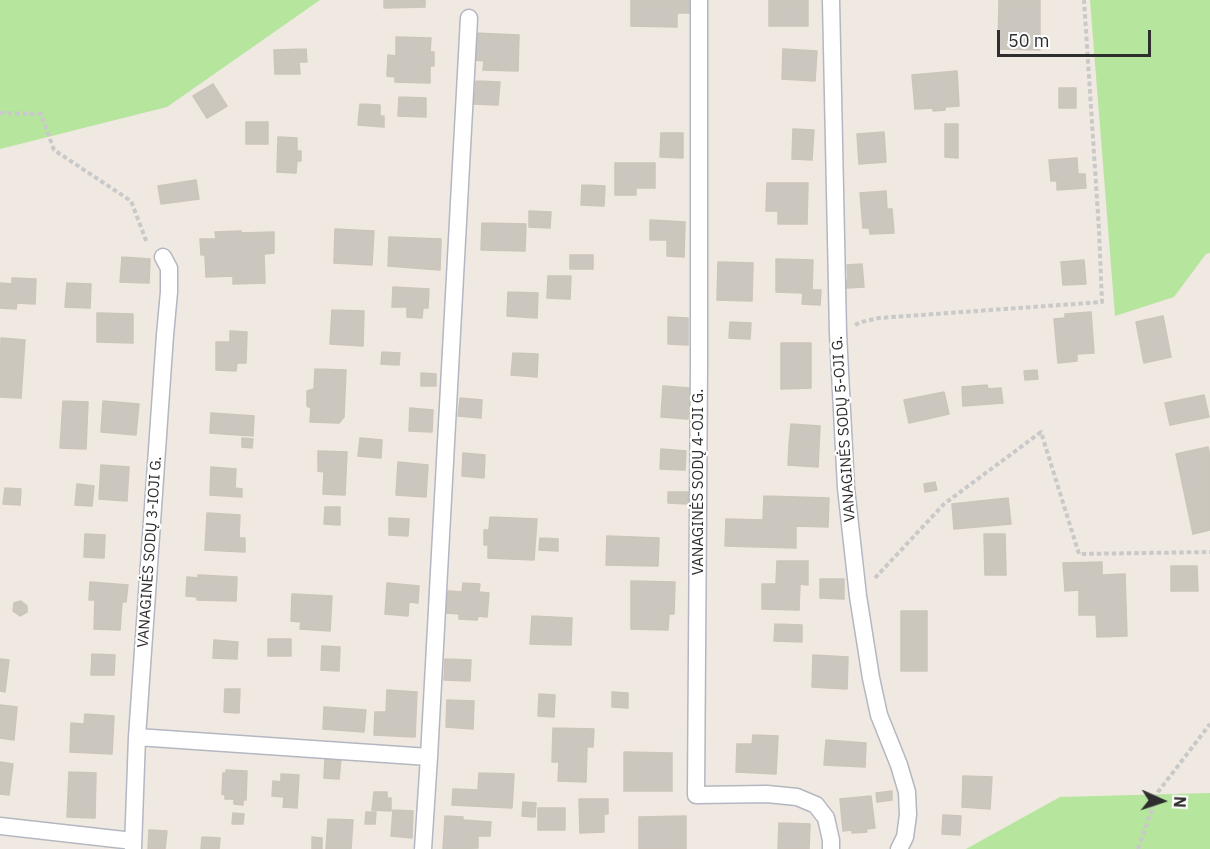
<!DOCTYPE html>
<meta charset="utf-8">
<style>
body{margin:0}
#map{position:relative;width:1210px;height:849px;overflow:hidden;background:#efe9e1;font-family:"IBM Plex Sans",sans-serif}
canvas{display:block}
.north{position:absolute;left:1132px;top:771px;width:60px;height:60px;-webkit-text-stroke:4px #fff;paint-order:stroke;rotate:93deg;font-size:16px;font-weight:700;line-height:24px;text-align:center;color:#2e2e2e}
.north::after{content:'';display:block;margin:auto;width:21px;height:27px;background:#2e2e2e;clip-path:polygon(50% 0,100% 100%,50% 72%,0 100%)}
.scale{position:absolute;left:997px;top:30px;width:154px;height:27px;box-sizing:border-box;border:3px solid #2e2e2e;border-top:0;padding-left:8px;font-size:18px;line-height:21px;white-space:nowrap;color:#2e2e2e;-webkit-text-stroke:4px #fff;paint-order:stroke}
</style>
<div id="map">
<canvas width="1210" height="849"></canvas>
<div class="north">N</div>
<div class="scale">50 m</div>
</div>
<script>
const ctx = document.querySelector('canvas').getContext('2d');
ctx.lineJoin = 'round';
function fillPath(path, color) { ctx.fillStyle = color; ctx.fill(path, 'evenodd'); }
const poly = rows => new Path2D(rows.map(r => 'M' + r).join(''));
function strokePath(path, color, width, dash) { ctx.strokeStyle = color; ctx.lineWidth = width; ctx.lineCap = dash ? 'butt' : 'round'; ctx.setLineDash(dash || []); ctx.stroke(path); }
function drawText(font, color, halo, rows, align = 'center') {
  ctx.font = font + ' "IBM Plex Sans",sans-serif'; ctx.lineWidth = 4.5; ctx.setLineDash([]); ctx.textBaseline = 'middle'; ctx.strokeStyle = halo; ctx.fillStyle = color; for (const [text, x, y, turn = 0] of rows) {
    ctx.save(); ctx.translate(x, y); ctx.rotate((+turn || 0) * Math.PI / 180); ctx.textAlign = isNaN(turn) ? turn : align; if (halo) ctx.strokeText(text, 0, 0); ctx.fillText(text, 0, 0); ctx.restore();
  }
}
const green = poly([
 [0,0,320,0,167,107,0,149],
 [1090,0,1210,0,1210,253,1206,254,1174,297,1115,316],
 [1210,793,1210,849,966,849,1060,797]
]);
const building = poly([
 [384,0,425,0,425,7,384,8,384,0],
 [631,0,691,0,691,13,677,13,677,27,631,26,631,0],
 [769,0,808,0,808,26,769,26,769,0],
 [999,0,1040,0,1040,50,998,49,999,0],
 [474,33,519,35,518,71,483,70,484,61,474,60,474,33],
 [396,37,431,38,430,52,434,52,434,66,430,66,430,83,395,82,395,77,387,76,388,55,396,56,396,37],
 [306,49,307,62,299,62,300,74,275,74,274,50,306,49],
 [783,49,817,51,815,81,782,79,783,49],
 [957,71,959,106,945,107,945,110,933,111,933,108,915,109,912,75,957,71],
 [476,81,500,82,498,105,474,104,476,81],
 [213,84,227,106,207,118,193,96,213,84],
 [1059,88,1076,88,1076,108,1059,108,1059,88],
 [399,97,426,98,426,117,398,116,399,97],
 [360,104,380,105,380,116,384,116,384,127,358,125,360,104],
 [246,122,268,122,268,144,246,144,246,122],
 [945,124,958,124,958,158,945,157,945,124],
 [793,129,814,130,812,160,792,159,793,129],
 [884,132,886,162,859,164,857,134,884,132],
 [661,133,683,133,683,158,660,157,661,133],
 [278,137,297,138,297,151,301,151,301,161,297,161,296,173,277,172,278,137],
 [1077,158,1078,174,1085,174,1086,188,1057,190,1057,181,1051,181,1049,160,1077,158],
 [615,163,655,163,655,188,636,188,636,195,615,195,615,163],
 [196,180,199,199,161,204,158,186,196,180],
 [767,183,808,183,807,224,778,224,778,211,766,211,767,183],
 [582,185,605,186,604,206,581,205,582,185],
 [886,191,887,209,892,209,894,233,870,234,869,228,863,228,860,193,886,191],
 [529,211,551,212,550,228,529,227,529,211],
 [650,220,685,222,684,257,667,256,667,240,650,240,650,220],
 [482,223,526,224,525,251,481,250,482,223],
 [335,229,374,231,372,265,334,263,335,229],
 [241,231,241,233,274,232,274,253,264,254,265,283,233,284,233,276,206,277,205,255,201,255,200,239,216,239,215,232,241,231],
 [389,237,441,239,440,270,388,266,389,237],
 [570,255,593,255,593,269,570,269,570,255],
 [122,257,150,259,149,283,120,282,122,257],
 [776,259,813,260,812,290,821,290,820,305,802,304,803,293,776,292,776,259],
 [1084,260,1086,284,1063,285,1061,262,1084,260],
 [718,262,753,263,752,301,717,300,718,262],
 [862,264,864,287,846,288,845,280,848,280,847,265,862,264],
 [548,276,571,276,570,299,547,298,548,276],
 [12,278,36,279,35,304,17,303,16,309,0,308,0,283,12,284,12,278],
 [67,283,91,284,90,308,65,307,67,283],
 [393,287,429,289,428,308,423,308,422,318,407,317,407,307,392,307,393,287],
 [508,292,538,293,537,318,507,316,508,292],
 [332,310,364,311,363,346,330,344,332,310],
 [1091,312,1094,353,1077,354,1077,361,1058,363,1054,319,1065,318,1065,314,1091,312],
 [97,313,133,314,133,343,97,342,97,313],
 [1163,316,1171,357,1144,363,1136,322,1163,316],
 [668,317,688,318,688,345,668,344,668,317],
 [730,322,751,323,750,339,729,338,730,322],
 [230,331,247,332,246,363,237,363,236,371,216,370,216,342,230,342,230,331],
 [1,338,25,340,21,398,0,397,1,338],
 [781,343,811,343,811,388,781,389,781,343],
 [382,352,400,353,399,365,381,364,382,352],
 [513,353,538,354,537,377,511,375,513,353],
 [315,369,346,370,344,417,339,423,310,422,311,408,307,406,307,391,314,389,315,369],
 [1037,370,1038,379,1025,380,1024,371,1037,370],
 [421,373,436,374,436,386,421,386,421,373],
 [987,385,988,389,1001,388,1003,403,963,406,962,387,987,385],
 [663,386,689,388,688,419,661,417,663,386],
 [944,392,949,414,909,423,904,400,944,392],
 [1204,395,1209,417,1170,425,1165,403,1204,395],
 [460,398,482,400,481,418,458,416,460,398],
 [63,401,88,402,86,449,60,448,63,401],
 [103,401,139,404,136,435,101,432,103,401],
 [410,408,433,410,432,432,409,431,410,408],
 [211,413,254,416,253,436,210,433,211,413],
 [791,424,820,426,819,447,789,445,791,424],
 [242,438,253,439,252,448,242,447,242,438],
 [360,438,382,440,381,458,358,456,360,438],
 [789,445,819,447,818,467,788,465,789,445],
 [1208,447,1210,456,1210,530,1193,534,1176,454,1208,447],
 [661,449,686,451,685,470,660,469,661,449],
 [318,451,347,452,345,495,323,494,324,472,318,471,318,451],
 [463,453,485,455,484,478,462,476,463,453],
 [398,462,428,465,426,497,396,495,398,462],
 [101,465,129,467,127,501,99,499,101,465],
 [211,467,236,469,235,488,242,489,242,497,210,495,211,467],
 [935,482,937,490,925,492,924,484,935,482],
 [77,484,94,486,92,506,75,505,77,484],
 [5,488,21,489,20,505,3,504,5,488],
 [668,492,689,492,688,504,668,503,668,492],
 [764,496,829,498,828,527,796,526,796,548,725,546,726,519,763,520,764,496],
 [1008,498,1011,524,954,529,952,504,1008,498],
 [325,507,340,507,340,525,324,524,325,507],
 [207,513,240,515,239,538,245,538,245,552,205,550,207,513],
 [490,517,537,519,534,560,488,558,488,545,484,545,484,530,489,530,490,517],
 [389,518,409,519,408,536,389,535,389,518],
 [85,534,105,535,104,558,84,557,85,534],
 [984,534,1005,534,1006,575,985,575,984,534],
 [607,536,659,538,658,566,606,565,607,536],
 [540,538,558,539,558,551,539,550,540,538],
 [777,561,808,561,808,585,800,584,799,610,762,609,762,584,776,584,777,561],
 [1102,562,1102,575,1125,574,1127,636,1097,637,1096,615,1079,615,1079,590,1065,591,1063,563,1102,562],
 [1171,566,1197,566,1198,591,1171,591,1171,566],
 [198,575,237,577,236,601,197,600,197,597,186,596,187,577,198,578,198,575],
 [820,579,844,579,844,599,820,598,820,579],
 [631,581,675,582,674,614,669,614,668,630,631,629,631,581],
 [90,582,128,585,126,602,122,602,120,630,94,629,95,600,89,600,90,582],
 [387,583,419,586,418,603,409,602,408,616,385,614,387,583],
 [463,583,480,584,479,592,489,593,487,617,478,616,477,620,459,619,459,614,446,613,448,591,462,592,463,583],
 [292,594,332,596,330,631,300,629,301,622,291,621,292,594],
 [21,601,27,606,27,612,20,616,13,611,14,603,21,601],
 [901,611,927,611,927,671,901,671,901,611],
 [532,616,572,618,571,645,530,644,532,616],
 [775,624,802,625,802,642,774,641,775,624],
 [268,639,291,639,291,656,268,656,268,639],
 [214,640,238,642,237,659,213,658,214,640],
 [322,646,340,647,339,671,321,670,322,646],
 [92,654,115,655,114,675,91,675,92,654],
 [813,655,848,657,847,689,812,687,813,655],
 [0,659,9,660,5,692,0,691,0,659],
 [445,659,471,660,470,681,444,680,445,659],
 [225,689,240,689,239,713,224,712,225,689],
 [387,690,417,692,415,737,374,735,375,712,386,712,387,690],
 [612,692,628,693,628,708,612,707,612,692],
 [539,694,555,695,554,717,538,716,539,694],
 [447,700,474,701,473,729,446,727,447,700],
 [0,705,17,707,14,740,0,738,0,705],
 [324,707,366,710,364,732,323,729,324,707],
 [85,714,114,716,112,754,70,752,71,723,84,724,85,714],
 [553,728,594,729,593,747,587,747,586,782,558,781,559,762,552,762,553,728],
 [753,735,778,736,776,774,736,772,737,744,752,744,753,735],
 [826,740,866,743,865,767,824,765,826,740],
 [624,752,672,753,672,791,624,791,624,752],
 [325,758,341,759,339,779,324,778,325,758],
 [0,762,13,764,9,795,0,794,0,762],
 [226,770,247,771,246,800,243,800,243,805,234,804,234,799,225,799,225,795,222,794,223,773,226,773,226,770],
 [69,772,96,773,95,818,67,817,69,772],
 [479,773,514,774,512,808,452,805,453,789,478,790,479,773],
 [281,774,299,775,297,808,283,807,284,797,272,796,273,781,281,782,281,774],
 [963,776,992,777,990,809,962,807,963,776],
 [892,791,892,800,877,802,876,793,892,791],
 [374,792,387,792,387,798,391,798,391,811,372,810,374,792],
 [871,796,875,828,866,829,867,832,852,833,852,830,843,831,840,799,871,796],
 [579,799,608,799,608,814,604,814,604,832,580,833,579,799],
 [523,802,536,803,535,817,522,816,523,802],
 [538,808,565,808,565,830,538,830,538,808],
 [393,810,413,811,412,838,391,836,393,810],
 [366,812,376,812,375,824,365,824,366,812],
 [233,813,244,814,243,824,232,824,233,813],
 [943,815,961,816,960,835,942,834,943,815],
 [445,816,463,817,463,820,491,822,490,836,478,836,478,848,443,849,445,816],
 [686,816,686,849,639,849,639,817,686,816],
 [328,819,353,820,351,849,326,849,328,819],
 [779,823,810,824,809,849,778,849,779,823],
 [149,830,167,831,165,849,148,849,149,830],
 [202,837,220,838,219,849,201,849,202,837],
 [312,837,322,838,322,849,312,849,312,837]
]);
const path = poly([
 [0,113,41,114,54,150,131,201,147,243],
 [855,325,861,322,879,318,1102,302,1099,230,1084,0],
 [875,578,944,504,1041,432,1079,554,1210,552],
 [1138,849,1158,792,1210,724]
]);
const minor = poly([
 [699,0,699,365,696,795,767,794,797,797,816,805,826,818,831,840,831,849],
 [831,0,838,333,846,488,858,596,871,678,879,715,899,765,907,792,908,815,905,837,899,849],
 [137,737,429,757],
 [0,826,133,841],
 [133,849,137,737,165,335,169,292,169,268,163,257],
 [423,849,429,757,469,18]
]);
const streetNames = [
 ["VANAGINĖS SODŲ 5-OJI G.",844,429,-94],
 ["VANAGINĖS SODŲ 4-OJI G.",699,482,-90],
 ["VANAGINĖS SODŲ 3-IOJI G.",150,552,-86]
];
fillPath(green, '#b6e59e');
fillPath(building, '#cbc7bf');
strokePath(building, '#cbc5ba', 1.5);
strokePath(minor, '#b4b7c1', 19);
strokePath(path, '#c9c9c9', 4, [4.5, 3]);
strokePath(minor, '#fff', 16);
drawText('15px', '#2e2e2e', '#fff', streetNames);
</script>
